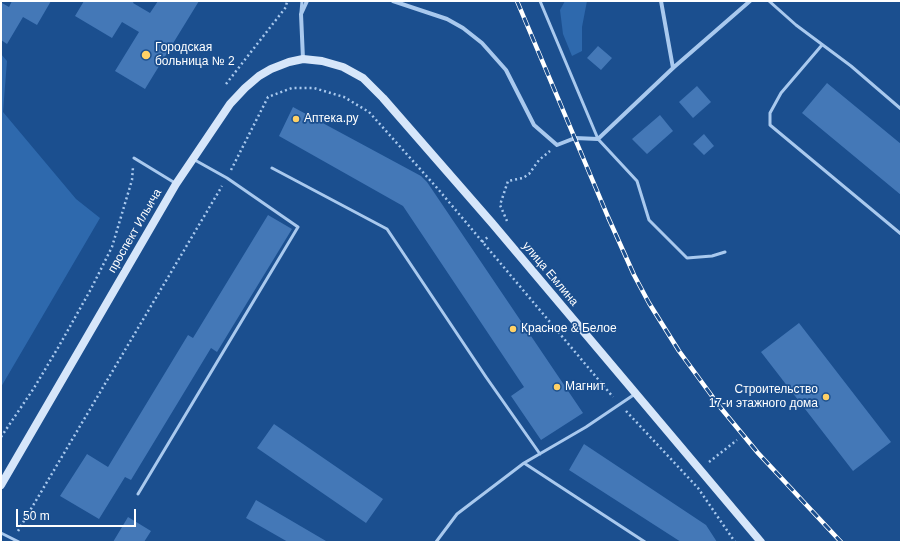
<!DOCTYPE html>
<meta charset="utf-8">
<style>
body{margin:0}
#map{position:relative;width:902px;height:543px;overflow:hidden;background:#1b4f8f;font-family:Helvetica,sans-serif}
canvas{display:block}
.frame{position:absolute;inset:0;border:2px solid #fff;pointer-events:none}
.scale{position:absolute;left:16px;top:509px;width:120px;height:18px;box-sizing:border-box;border:2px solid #fff;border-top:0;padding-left:5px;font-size:12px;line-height:14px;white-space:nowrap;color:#fff;-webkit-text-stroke:3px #1b4f8f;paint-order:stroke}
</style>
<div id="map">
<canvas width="902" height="543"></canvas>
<div class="frame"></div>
<div class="scale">50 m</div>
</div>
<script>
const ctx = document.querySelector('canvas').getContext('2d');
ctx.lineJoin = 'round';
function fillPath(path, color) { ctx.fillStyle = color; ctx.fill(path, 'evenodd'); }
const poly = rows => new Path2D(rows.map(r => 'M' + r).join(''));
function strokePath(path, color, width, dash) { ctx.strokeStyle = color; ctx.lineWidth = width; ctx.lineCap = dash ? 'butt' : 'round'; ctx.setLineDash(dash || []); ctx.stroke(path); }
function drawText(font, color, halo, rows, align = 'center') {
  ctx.font = font + ' Helvetica,sans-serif'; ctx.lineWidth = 3.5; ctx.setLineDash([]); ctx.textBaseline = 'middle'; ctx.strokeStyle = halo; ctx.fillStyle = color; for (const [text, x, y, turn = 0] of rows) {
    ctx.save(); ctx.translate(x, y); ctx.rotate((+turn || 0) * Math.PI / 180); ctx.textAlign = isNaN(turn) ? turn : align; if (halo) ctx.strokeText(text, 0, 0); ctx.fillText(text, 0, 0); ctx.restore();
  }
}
const green = poly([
 [565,1,587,1,582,27,582,51,572,56,563,34,560,10],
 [1,54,7,61,3,112,76,199,100,218,1,387]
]);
const building = poly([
 [12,1,51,1,37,25,23,17,7,44,1,40,1,4,2,3,9,7],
 [84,1,134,1,133,3,150,13,158,1,199,1,145,89,115,71,139,32,122,22,112,38,75,16],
 [598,46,612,58,601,70,587,58],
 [827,83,901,144,901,195,802,113],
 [697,86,711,102,693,118,679,102],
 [293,107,421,176,427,182,583,413,541,440,511,396,524,387,403,206,279,136],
 [660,115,673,131,647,154,632,139],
 [704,134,714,146,704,155,693,144],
 [268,215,292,229,217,352,211,348,131,480,125,477,99,519,60,496,87,454,108,467,188,335,193,338],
 [799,323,891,442,853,471,761,352],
 [274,424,383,499,366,523,257,448],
 [584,444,706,525,717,542,681,542,569,470],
 [256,500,326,541,325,542,288,542,246,518],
 [128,517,151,531,144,542,113,542]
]);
const path = poly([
 [226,84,286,7,287,1],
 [231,170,268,97,292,88,314,88,344,97,369,112,438,189,613,397],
 [507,221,500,205,508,181,523,178,529,174,539,160,550,151],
 [482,242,489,236],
 [626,411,698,488,735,542],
 [1,437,34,388,59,346,91,289,112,247,132,180,133,167],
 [709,462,737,440],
 [18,531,222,186]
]);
const lane = poly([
 [540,1,598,139,637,181,649,220,687,258,712,256,725,252],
 [769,1,796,25,851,66,901,109],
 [301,12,302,1],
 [822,45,781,93,770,113,770,125,901,234],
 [134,158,175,183],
 [272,168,387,229,486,377,540,454],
 [524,463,645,542],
 [138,494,298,227,227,178,193,159],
 [1,533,19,542],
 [436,542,457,514,524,463,586,427,635,394]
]);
const street = poly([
 [393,1,447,19,463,28,482,43,506,70,534,125,557,145,575,138,598,139,673,68,750,1],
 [661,1,673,68],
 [303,59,301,14,307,1]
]);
const secondary = poly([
 [1,485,176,184,230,104,245,88,259,76,271,69,289,62,303,59,322,61,343,67,363,78,383,98,492,223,761,542]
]);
const rail = poly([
 [517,1,608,217,634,275,649,303,679,351,720,407,758,453,841,542]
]);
const markers = [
 [146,55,5,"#ffd166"],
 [296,119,4,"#ffd166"],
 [513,329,4,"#ffd166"],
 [557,387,4,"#ffd166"],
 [826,397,4,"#ffd166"]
];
const poiNames = [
 ["Городская",155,48],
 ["больница № 2",155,62],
 ["Аптека.ру",304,119],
 ["Красное & Белое",521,329],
 ["Магнит",565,387],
 ["Строительство",818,390,"right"],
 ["17-и этажного дома",818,404,"right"]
];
const streetNames = [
 ["проспект Ильича",135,231,-60],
 ["улица Емлина",550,274,50]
];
fillPath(green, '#2e69ad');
fillPath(building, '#4478b7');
strokePath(path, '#a9c9ee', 2.5, [2, 3]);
strokePath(lane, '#a9c9ee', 3);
strokePath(street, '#a9c9ee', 4);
strokePath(secondary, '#d6e6fa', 8);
strokePath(rail, '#fff', 4.5);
strokePath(rail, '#1b4f8f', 3, [9]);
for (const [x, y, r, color] of markers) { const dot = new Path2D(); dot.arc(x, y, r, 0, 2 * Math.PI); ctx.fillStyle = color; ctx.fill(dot); strokePath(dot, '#1b4f8f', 1.5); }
drawText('12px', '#fff', '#1b4f8f', poiNames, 'left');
drawText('12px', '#fff', '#1b4f8f', streetNames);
</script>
